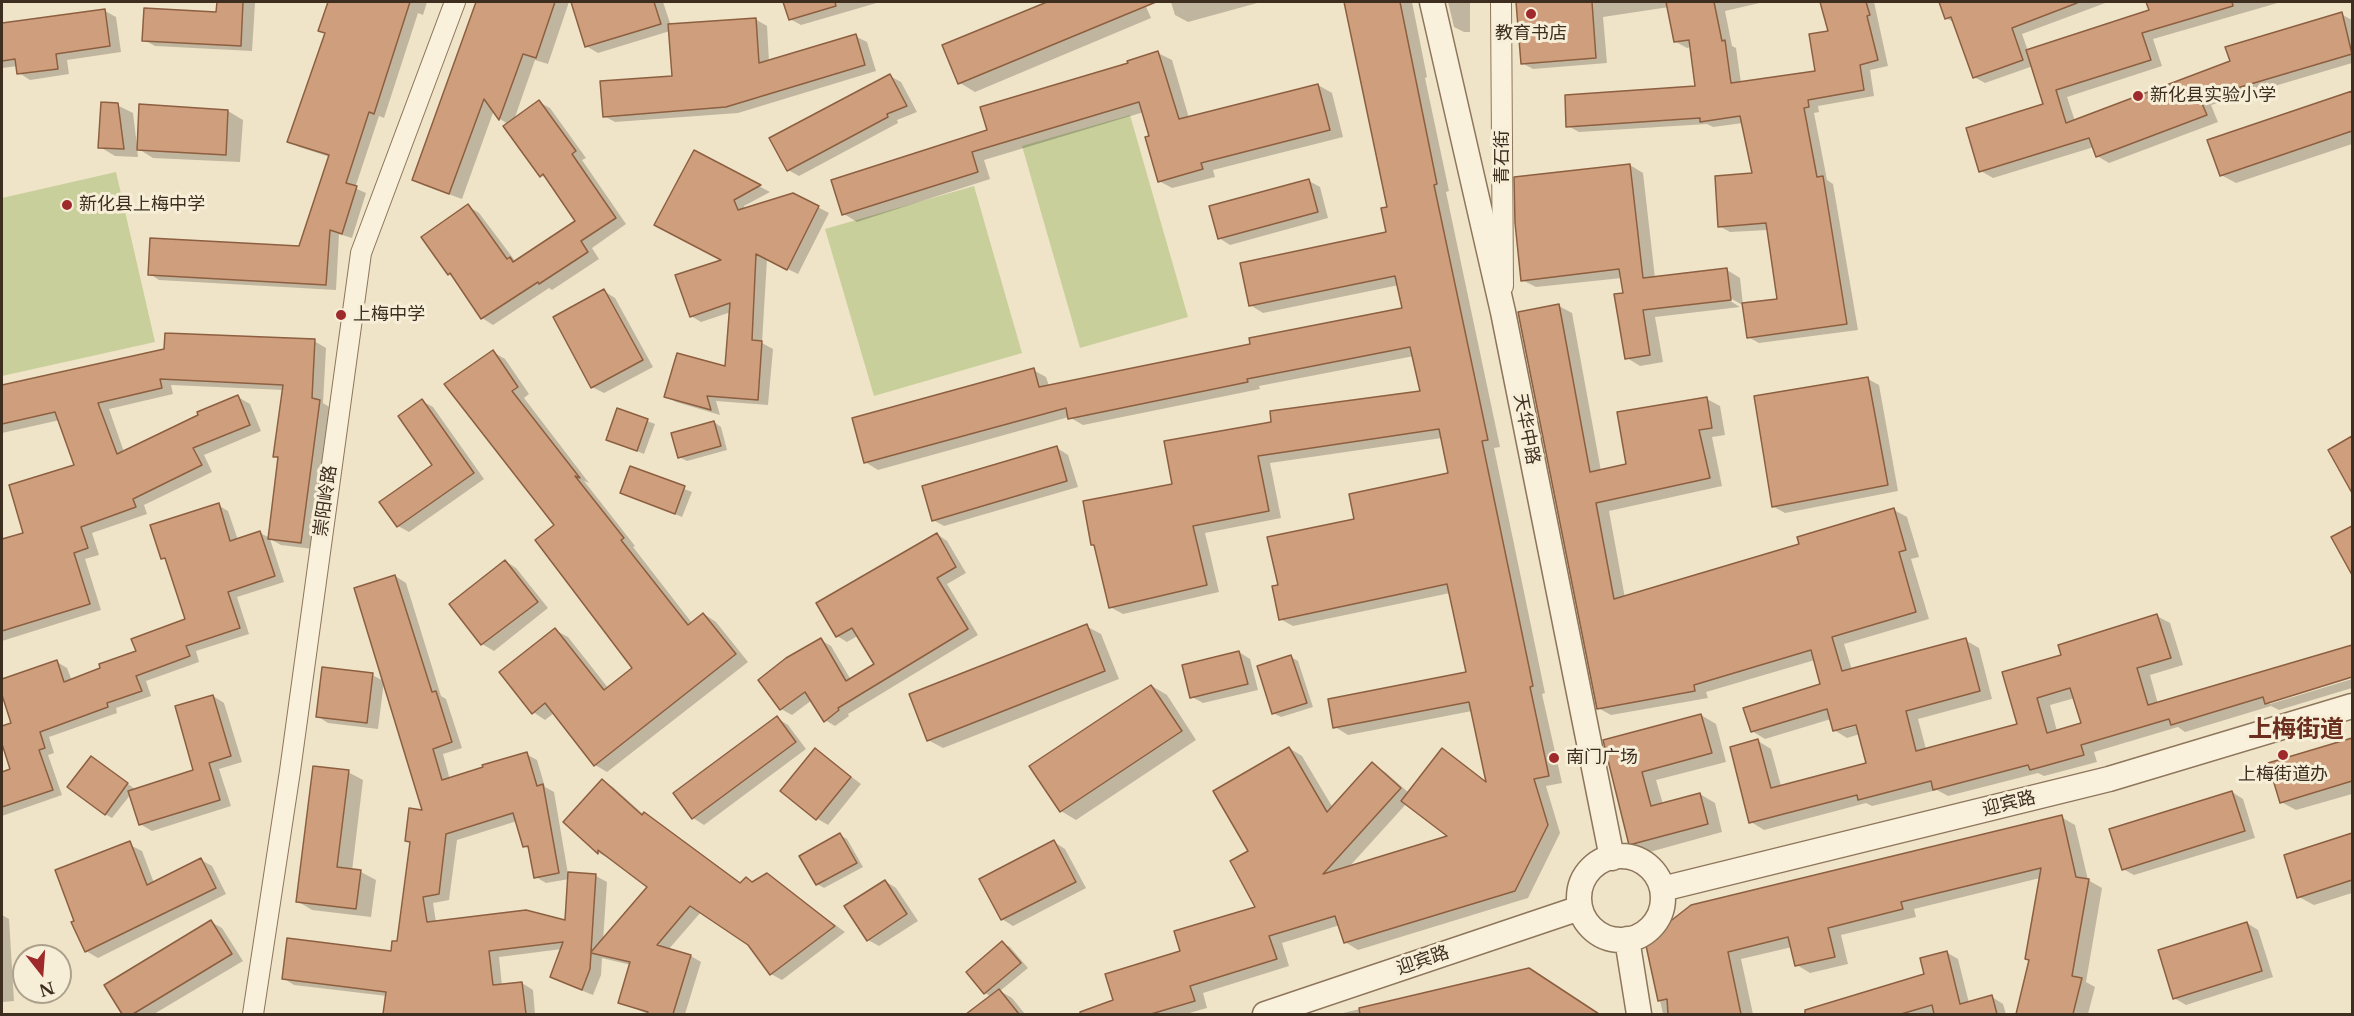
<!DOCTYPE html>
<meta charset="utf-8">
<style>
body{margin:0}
#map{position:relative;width:2354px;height:1016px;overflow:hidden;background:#f0e4c8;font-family:"Libre Baskerville",serif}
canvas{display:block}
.frame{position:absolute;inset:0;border:3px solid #3d2e20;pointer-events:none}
.north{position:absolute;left:12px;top:944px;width:60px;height:60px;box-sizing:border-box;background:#f7eed8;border:2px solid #ada18e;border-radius:50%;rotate:163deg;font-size:16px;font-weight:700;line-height:24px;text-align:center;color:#3d2e20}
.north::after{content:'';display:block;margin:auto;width:21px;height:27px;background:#9e2a2b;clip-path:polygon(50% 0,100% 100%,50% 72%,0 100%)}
</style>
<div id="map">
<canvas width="2354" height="1016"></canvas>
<div class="frame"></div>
<div class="north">N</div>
</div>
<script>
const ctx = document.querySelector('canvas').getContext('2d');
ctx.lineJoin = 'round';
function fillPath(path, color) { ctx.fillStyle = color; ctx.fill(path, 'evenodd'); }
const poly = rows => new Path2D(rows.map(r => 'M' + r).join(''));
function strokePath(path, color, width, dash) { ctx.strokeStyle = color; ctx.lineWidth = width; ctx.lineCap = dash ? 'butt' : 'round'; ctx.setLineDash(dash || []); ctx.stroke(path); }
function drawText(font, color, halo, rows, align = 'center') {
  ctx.font = font + ' "Libre Baskerville","Noto Sans SC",serif'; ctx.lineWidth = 6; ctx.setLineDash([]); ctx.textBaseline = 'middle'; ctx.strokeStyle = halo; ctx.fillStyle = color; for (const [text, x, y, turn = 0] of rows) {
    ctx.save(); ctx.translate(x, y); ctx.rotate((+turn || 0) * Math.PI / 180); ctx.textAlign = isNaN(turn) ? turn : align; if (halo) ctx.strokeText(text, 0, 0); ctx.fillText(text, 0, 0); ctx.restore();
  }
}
const green = poly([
 [1130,115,1188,317,1080,348,1022,146],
 [116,172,155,342,2,376,2,198],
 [974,186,1022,353,874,396,825,229]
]);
const shadow = poly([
 [218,2,255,3,252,51,155,46,144,40,218,14],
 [329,2,427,2,423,15,418,13,384,118,379,116,355,188,366,193,352,238,339,234,336,290,159,280,150,274,301,248,330,157,299,147,289,141,326,34,320,30],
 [478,2,485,2,512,10,509,2,569,2,548,64,535,60,514,120,539,102,550,108,586,158,582,160,626,224,592,248,599,259,552,290,549,288,493,325,482,318,455,278,449,274,468,206,479,213,516,262,577,221,549,180,541,175,508,124,500,119,494,110,462,199,426,186,414,180],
 [572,2,663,2,671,26,755,19,767,26,769,62,855,36,867,42,876,71,738,113,615,122,604,116,674,77,670,31,598,53,586,46],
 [785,2,880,2,801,25,790,19],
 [1051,2,1144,2,1151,18,975,92,960,83,944,46],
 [1171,2,1261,2,1188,22,1175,15],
 [1346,2,1412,2,1427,77,1425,78,1449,191,1446,192,1500,447,1494,448,1545,693,1542,694,1562,783,1546,786,1560,833,1528,898,1358,950,1345,942,1340,925,1282,943,1289,966,1203,993,1207,1008,1186,1014,1080,1014,1115,1001,1182,952,1257,907,1250,852,1289,748,1302,756,1333,808,1372,764,1385,772,1409,793,1442,750,1487,783,1472,711,1348,735,1335,727,1468,673,1450,593,1293,626,1280,619,1280,586,1355,520,1450,474,1442,438,1270,463,1281,518,1205,533,1219,592,1123,614,1110,607,1096,547,1092,544,1174,485,1273,423,1422,392,1414,356,1259,386,1260,389,1083,425,1069,417,878,470,865,462,1033,370,1046,377,1049,386,1252,345,1404,309,1399,285,1263,313,1250,305,1388,233,1389,208],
 [1407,803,1450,837,1348,868],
 [1448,2,1470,2,1470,32,1464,32,1454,27],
 [1517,2,1764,2,1725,11,1732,46,1736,48,1741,83,1817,72,1830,33,1822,2,1874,2,1888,66,1870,70,1874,96,1818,106,1819,112,1814,113,1827,180,1833,184,1858,330,1759,343,1748,337,1744,306,1725,295,1724,297,1740,307,1655,317,1663,362,1640,366,1627,358,1622,278,1536,287,1522,280,1630,165,1643,173,1655,278,1727,270,1740,278,1743,305,1778,300,1768,230,1730,232,1719,226,1754,175,1743,123,1713,127,1707,124,1579,132,1568,126,1697,88,1691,47,1687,48,1676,42,1669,7,1603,17,1607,63,1533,69,1522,63],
 [1941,2,2108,2,2022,34,2028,51,2151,11,2148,2,2281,2,2153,39,2162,66,2067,97,2075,121,2232,62,2341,14,2352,20,2352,63,2211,105,2218,122,2109,163,2097,156,2094,147,1993,178,1981,171,2045,105,2033,66,1985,83,1974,77,1955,23,1946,18],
 [105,11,116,17,121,52,67,60,69,74,30,80,19,73,18,66,2,68,2,25],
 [1158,53,1172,60,1189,118,1318,85,1332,93,1343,137,1213,170,1215,177,1172,188,1159,181,1151,137,1144,112,984,160,990,179,857,222,844,214,989,131,1129,64],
 [890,76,901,82,917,112,897,120,898,123,799,176,788,170],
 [2352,92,2352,144,2236,183,2221,175,2209,141],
 [117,105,133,113,137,146,228,111,243,120,240,162,153,158,137,148,138,157,115,156,100,147],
 [695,152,770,192,744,206,745,210,793,194,829,213,798,274,767,259,762,343,773,349,768,405,716,401,720,415,676,402,665,396,726,368,731,312,701,322,691,316,724,260],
 [1309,181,1320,187,1328,218,1230,245,1219,238],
 [604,291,615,298,653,367,604,393,592,387],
 [1559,306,1572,313,1601,471,1628,465,1707,399,1720,406,1725,435,1712,437,1722,486,1609,511,1625,598,1801,545,1894,510,1907,517,1919,557,1911,559,1929,619,1844,644,1852,670,1965,640,1979,648,1992,699,1918,719,1926,749,2019,725,2063,656,2157,616,2170,623,2183,665,2150,675,2158,704,2352,647,2352,676,2268,701,2270,704,2352,679,2352,688,2279,710,2271,706,2185,732,2178,727,2094,752,2097,762,2044,776,2038,773,1948,796,1937,790,1872,806,1866,803,1764,830,1751,822,1758,741,1771,749,1781,786,1868,764,1860,734,1847,738,1834,730,1831,719,1765,739,1752,731,1822,685,1815,660,1706,692,1708,698,1611,715,1598,708],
 [2075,698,2082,724,2057,731,2050,705],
 [1863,721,1863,724,1842,730,1842,727],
 [314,341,326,348,323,403,331,408,313,549,281,545,270,539,284,582,237,597,249,634,196,651,199,662,146,681,151,696,116,708,117,713,49,737,54,753,48,755,62,795,2,816,2,774,12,770,2,739,2,727,12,723,2,690,2,680,57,662,67,668,72,681,138,652,187,620,167,561,163,558,218,505,228,511,238,540,260,533,270,538,279,459,274,456,284,390,171,385,173,394,109,409,124,452,238,397,250,404,261,431,204,455,212,472,144,505,147,514,92,533,99,555,85,559,101,610,2,641,2,541,25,534,76,466,60,420,2,433,2,387,166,350],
 [493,352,505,359,529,394,524,398,589,483,584,481,635,546,633,547,692,623,704,614,716,622,748,662,607,772,595,765,554,713,545,720,533,712,555,630,568,637,609,689,634,669,585,607,587,605,556,526],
 [1868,379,1879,385,1898,491,1785,513,1774,507],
 [422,401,433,407,484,479,409,532,398,526,434,465],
 [618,410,655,424,644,454,608,439],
 [714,422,721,427,727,450,687,461,679,457],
 [2352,438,2352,487,2330,450],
 [1057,448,1068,455,1078,487,944,526,933,520],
 [631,468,692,492,682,517,622,493],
 [2352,527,2352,571,2333,538],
 [937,534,947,541,966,573,947,584,978,635,848,714,849,716,835,726,825,720,812,700,792,715,781,709,821,640,831,646,851,680,876,664,859,635,847,642,837,636],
 [505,561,516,568,548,608,494,651,482,644,451,604],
 [395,576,406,583,441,696,446,699,462,748,443,754,450,780,526,754,537,760,545,787,554,792,568,874,596,876,607,882,603,941,649,887,608,856,608,858,599,853,565,822,603,781,613,787,644,815,655,820,741,883,753,883,767,875,845,932,782,980,771,974,749,944,701,912,668,950,691,956,701,962,685,1014,648,1014,619,1002,631,965,602,958,601,975,593,995,563,983,552,977,562,949,499,957,502,986,522,983,533,990,535,1014,385,1014,387,996,294,985,283,978,392,952,399,943,411,843,407,841,424,812],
 [517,821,524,846,531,850,536,877,546,883,569,879,567,922,436,922,433,903,449,900,457,840],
 [1086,626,1101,634,1119,679,943,748,928,740],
 [1239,652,1250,659,1258,690,1203,703,1192,697],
 [1291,657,1298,661,1313,707,1281,717,1273,713],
 [372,675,384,681,378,729,328,723,317,716],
 [1152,686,1167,695,1196,740,1076,820,1061,811],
 [213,696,224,703,242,762,219,769,231,806,152,831,140,824,131,794,112,818,105,814,99,762,136,790,195,771],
 [1701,715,1716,724,1726,762,1656,780,1663,804,1700,794,1715,803,1722,832,1646,853,1631,844,1605,741],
 [777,718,788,725,806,749,704,825,693,818],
 [2352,739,2352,794,2296,810,2281,802,2270,764],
 [816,750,861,784,828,825,816,818],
 [348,772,363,780,352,871,361,872,376,880,371,917,312,910,297,901],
 [2232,792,2243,799,2255,838,2134,875,2123,869],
 [2061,817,2075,825,2088,880,2102,888,2086,982,2095,987,2088,1014,2018,1014,2030,961,2026,959,2040,878,1914,909,1916,917,1841,935,1848,964,1810,973,1797,965,1792,947,1741,959,1753,1014,1663,1014,1647,942],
 [840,835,847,839,863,867,824,888,817,884],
 [2352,835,2352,893,2314,905,2299,897,2286,856],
 [1054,842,1065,849,1086,888,1013,926,1002,919],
 [130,845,142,851,154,883,201,860,212,866,226,894,98,958,86,951],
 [885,881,896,888,918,921,879,946,868,940],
 [2,915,9,919,14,1001,2,1002],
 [211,922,222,928,243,961,154,1014,123,1014,106,986],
 [2247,923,2258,930,2273,977,2186,1005,2174,998],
 [1003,943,1010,947,1028,968,1000,991,1012,998,1025,1014,968,1014,991,997,985,993,968,972],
 [1946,952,1958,959,1969,1003,1992,997,2003,1004,2006,1014,1824,1014,1822,1007,1926,975],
 [1528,969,1598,1014,1339,1014]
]);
const building = poly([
 [217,2,243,2,241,46,142,41,144,8,216,12,217,2],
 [328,2,410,2,374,114,369,112,346,183,357,186,342,234,330,230,326,285,148,275,150,238,299,246,329,155,287,142,325,33,318,31,328,2],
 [476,2,555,2,536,58,523,54,499,120,484,99,449,194,412,180,476,2],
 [571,2,654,2,661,24,585,47,571,2],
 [783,2,835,2,836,6,789,20,783,2],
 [1047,2,1156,2,958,84,942,45,1047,2],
 [1344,2,1400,2,1437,184,1434,185,1488,440,1482,441,1533,686,1530,687,1549,776,1534,779,1548,825,1515,891,1344,943,1335,916,1269,936,1277,959,1190,986,1195,1001,1151,1014,1080,1014,1080,1012,1113,1000,1105,974,1180,951,1174,931,1255,907,1230,861,1248,851,1213,791,1289,747,1327,812,1372,762,1401,788,1323,874,1447,836,1401,801,1442,748,1486,782,1469,702,1333,728,1328,699,1466,672,1447,584,1279,620,1272,586,1278,585,1267,537,1354,519,1349,494,1448,473,1439,429,1258,456,1269,511,1193,526,1207,585,1109,608,1094,545,1091,545,1083,501,1172,484,1164,441,1271,422,1270,411,1420,391,1410,347,1247,379,1248,382,1068,419,1066,408,864,463,852,418,1034,368,1039,387,1250,344,1249,338,1402,308,1395,276,1249,306,1240,263,1386,232,1381,208,1387,207,1344,2],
 [1516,2,1592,2,1596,58,1521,64,1516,2],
 [1666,2,1714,2,1722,41,1725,40,1731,83,1815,71,1809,34,1828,31,1820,2,1866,2,1870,15,1867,16,1878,60,1860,65,1864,90,1808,100,1809,107,1804,108,1817,177,1823,176,1847,324,1747,338,1742,303,1777,299,1766,223,1718,227,1715,176,1752,173,1740,116,1700,122,1700,118,1566,127,1565,95,1695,86,1689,40,1674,42,1666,2],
 [1939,2,2077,2,2077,3,2012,28,2023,60,1973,78,1951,17,1945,19,1939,2],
 [2146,2,2232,2,2233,6,2142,33,2151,60,2056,90,2066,123,2230,61,2225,47,2342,12,2352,54,2200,99,2207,115,2096,157,2089,138,1979,172,1966,128,2043,104,2026,50,2149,10,2146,2],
 [105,9,110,46,56,54,58,69,17,74,15,59,2,61,2,23,105,9],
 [756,18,759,63,856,34,865,65,726,107,603,117,600,81,672,76,668,24,756,18],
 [1158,51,1179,119,1318,84,1330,130,1201,163,1203,169,1158,182,1145,137,1149,136,1139,102,972,152,978,172,842,215,831,180,987,130,980,107,1128,63,1127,61,1158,51],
 [890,74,907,106,887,114,888,117,787,171,769,138,890,74],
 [2352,91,2352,131,2220,176,2207,140,2352,91],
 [539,100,576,151,572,154,616,218,581,241,588,252,539,284,538,282,481,319,450,273,448,275,421,237,468,204,507,259,510,257,513,262,575,221,543,174,540,177,503,126,539,100],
 [101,102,118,103,124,149,98,148,101,102],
 [139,104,228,110,226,155,137,150,139,104],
 [694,150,761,185,734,200,738,210,793,193,819,206,787,270,756,254,752,340,762,341,758,400,707,396,711,410,664,397,677,353,725,366,730,303,690,317,675,275,721,260,654,225,694,150],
 [1630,164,1643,278,1727,268,1731,300,1643,310,1650,355,1625,359,1614,294,1623,293,1619,269,1521,281,1515,223,1514,177,1630,164],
 [1309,179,1318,212,1218,239,1209,206,1309,179],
 [604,289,643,360,591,388,553,317,604,289],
 [1559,304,1590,472,1626,464,1617,412,1707,397,1712,428,1699,430,1710,478,1596,503,1614,599,1799,544,1797,537,1894,508,1906,550,1899,552,1916,612,1832,637,1842,671,1966,638,1980,691,1906,711,1916,751,2017,724,2002,672,2061,655,2058,645,2157,614,2171,658,2137,668,2148,705,2352,645,2352,677,2265,704,2263,697,2171,725,2169,719,2081,745,2084,755,2030,770,2028,765,1933,790,1931,781,1858,800,1857,795,1749,823,1730,747,1758,739,1771,788,1866,763,1856,725,1833,731,1827,709,1751,732,1743,708,1820,684,1811,650,1694,685,1695,691,1597,709,1518,312,1559,304],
 [2070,688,2081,723,2047,733,2037,698,2070,688],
 [165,333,315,339,312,398,320,400,301,543,268,539,278,457,273,457,283,385,160,379,162,388,98,403,117,454,198,415,197,412,238,395,250,425,193,448,202,465,133,499,136,507,81,527,88,548,74,553,90,604,2,631,2,539,23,533,9,485,74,465,55,412,2,424,2,385,164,349,165,333],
 [493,350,518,387,512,391,580,478,575,476,624,538,621,540,688,625,703,613,736,654,594,766,545,703,532,714,499,672,555,628,604,690,632,668,535,540,554,525,444,384,493,350],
 [1868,377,1888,485,1772,507,1754,396,1868,377],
 [422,399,474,473,397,527,379,502,432,465,398,416,422,399],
 [617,408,648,419,637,451,606,440,617,408],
 [714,421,721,446,678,458,671,433,714,421],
 [2352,436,2352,493,2328,450,2352,436],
 [1057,446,1067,481,932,521,922,486,1057,446],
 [630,466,685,486,675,514,620,493,630,466],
 [219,503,230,541,260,531,275,576,228,592,240,628,186,646,190,656,136,676,142,691,107,703,108,707,40,732,45,748,39,750,53,790,2,807,2,772,10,769,2,744,2,726,11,723,2,695,2,679,57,660,64,682,100,668,99,664,136,651,131,639,185,619,165,558,161,559,150,525,219,503],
 [2352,526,2352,575,2331,537,2352,526],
 [937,533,956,567,937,578,968,629,838,708,839,710,824,722,805,692,780,710,758,680,786,658,821,638,846,681,874,664,852,628,836,637,816,603,937,533],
 [505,560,538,602,481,645,449,604,505,560],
 [395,575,432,692,436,691,452,742,433,749,442,780,483,767,482,765,527,752,537,786,543,784,559,873,534,878,528,846,523,847,513,813,446,834,439,894,423,897,427,922,526,910,565,920,568,872,596,874,591,952,647,887,598,850,598,854,563,822,602,779,642,815,644,812,740,883,746,877,752,882,767,873,835,926,770,975,748,945,690,906,657,945,691,955,673,1014,647,1014,648,1012,618,1003,630,962,591,953,590,969,582,990,550,977,563,942,489,951,493,985,522,982,526,1014,383,1014,386,992,282,979,287,938,391,951,392,941,397,941,410,842,405,841,409,808,422,810,354,588,395,575],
 [1087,624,1105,671,927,741,909,694,1087,624],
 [1239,651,1248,684,1190,698,1182,665,1239,651],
 [1291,655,1307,703,1272,714,1257,666,1291,655],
 [322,667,373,673,367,723,316,717,322,667],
 [1151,685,1182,731,1060,812,1029,766,1151,685],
 [213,695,231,756,209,763,220,800,139,825,128,791,193,770,175,706,213,695],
 [1701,714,1712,753,1642,772,1651,806,1700,793,1708,824,1629,845,1603,740,1701,714],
 [777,716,796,742,692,819,673,793,777,716],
 [2352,738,2352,781,2280,803,2268,763,2352,738],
 [815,748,851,777,816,820,780,791,815,748],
 [91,756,128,783,105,815,67,787,91,756],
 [313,766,349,770,337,867,361,870,356,909,296,902,313,766],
 [2232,791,2245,831,2122,870,2109,829,2232,791],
 [2062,815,2076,877,2089,879,2072,976,2082,978,2073,1014,2016,1014,2029,960,2025,959,2041,868,1901,902,1903,909,1828,928,1835,957,1795,966,1788,937,1728,952,1741,1014,1668,1014,1667,999,1658,1001,1645,941,1691,905,2062,815],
 [840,833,857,863,816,885,799,856,840,833],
 [2352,833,2352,880,2297,898,2284,855,2352,833],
 [1054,840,1076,882,1001,920,979,879,1054,840],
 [130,841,147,885,201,858,216,888,85,952,71,922,74,921,55,870,130,841],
 [885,880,907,914,867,941,844,906,885,880],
 [211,920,232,954,133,1014,122,1014,104,985,211,920],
 [2247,922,2262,971,2173,999,2158,950,2247,922],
 [1002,941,1021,963,984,994,966,972,1002,941],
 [1947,951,1960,1004,1992,995,1997,1014,1934,1014,1932,1005,1901,1014,1805,1014,1805,1010,1924,974,1920,958,1947,951],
 [1529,968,1599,1014,1360,1014,1359,1008,1529,968],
 [999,989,1019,1014,966,1014,999,989]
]);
const minor = poly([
 [1501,2,1503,286],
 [253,1014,290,771,361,253,455,2]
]);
const tertiary = poly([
 [1432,2,1503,312,1612,858],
 '1579 898a42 42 0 1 1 84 0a42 42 0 1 1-84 0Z',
 [1662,889,2109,779,2352,706],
 [1627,939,1639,1014],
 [1265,1014,1580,908]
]);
const markers = [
 [1531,14,6,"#9e2a2b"],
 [2138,96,6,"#9e2a2b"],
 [67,205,6,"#9e2a2b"],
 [341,315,6,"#9e2a2b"],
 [2283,755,6,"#9e2a2b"],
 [1554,758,6,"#9e2a2b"]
];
const poiNames = [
 ["教育书店",1531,34,"center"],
 ["新化县实验小学",2150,96],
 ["新化县上梅中学",79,205],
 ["上梅中学",353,315],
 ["南门广场",1566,758],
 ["上梅街道办",2283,775,"center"]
];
const streetNames = [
 ["青石街",1503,157,-90],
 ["天华中路",1526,429,79],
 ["崇阳岭路",326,501,-82],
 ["迎宾路",2009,804,-14],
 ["迎宾路",1423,961,-19]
];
const districtNames = [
 ["上梅街道",2296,730]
];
fillPath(green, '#c9cf9b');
fillPath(shadow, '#0003');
fillPath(building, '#cf9f7d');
strokePath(building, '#8d5f41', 1.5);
strokePath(minor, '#8d765c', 22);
strokePath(tertiary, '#8d765c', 27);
strokePath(minor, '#faf1dc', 20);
strokePath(tertiary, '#faf1dc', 24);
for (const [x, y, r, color] of markers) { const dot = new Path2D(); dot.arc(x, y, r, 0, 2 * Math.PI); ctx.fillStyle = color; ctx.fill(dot); strokePath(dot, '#f7eed8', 2); }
drawText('18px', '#3d2e20', '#f7eed8', poiNames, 'left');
drawText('18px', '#3d2e20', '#f7eed8', streetNames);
drawText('bold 24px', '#6b2e1e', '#f7eed8', districtNames);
</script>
